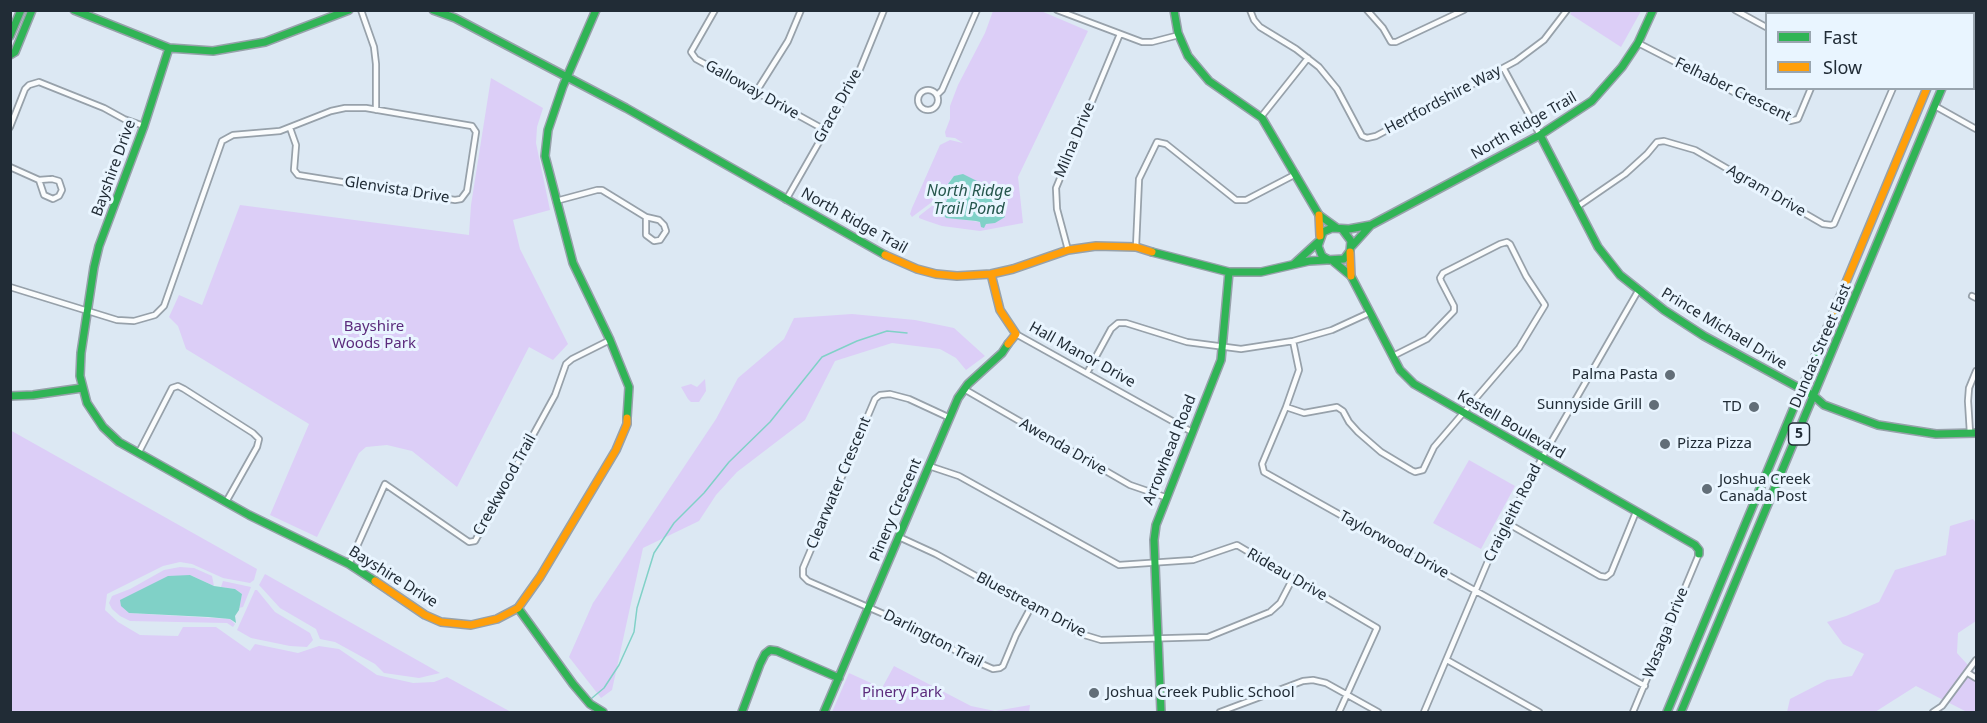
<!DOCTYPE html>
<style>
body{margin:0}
#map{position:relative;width:1987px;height:723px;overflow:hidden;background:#dce8f3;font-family:"Noto Sans",sans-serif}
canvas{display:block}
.frame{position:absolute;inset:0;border:12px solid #212c36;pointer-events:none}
.legend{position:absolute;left:1765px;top:12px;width:210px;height:78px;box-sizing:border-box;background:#e9f5ff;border:2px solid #99a5af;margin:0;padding:8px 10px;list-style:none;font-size:18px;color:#212c36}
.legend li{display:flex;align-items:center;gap:12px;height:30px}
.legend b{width:30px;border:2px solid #99a5af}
</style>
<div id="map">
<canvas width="1987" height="723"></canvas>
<div class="frame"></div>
<ul class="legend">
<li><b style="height:8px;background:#30b455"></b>Fast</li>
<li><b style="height:8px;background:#ff9f0a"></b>Slow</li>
</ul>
</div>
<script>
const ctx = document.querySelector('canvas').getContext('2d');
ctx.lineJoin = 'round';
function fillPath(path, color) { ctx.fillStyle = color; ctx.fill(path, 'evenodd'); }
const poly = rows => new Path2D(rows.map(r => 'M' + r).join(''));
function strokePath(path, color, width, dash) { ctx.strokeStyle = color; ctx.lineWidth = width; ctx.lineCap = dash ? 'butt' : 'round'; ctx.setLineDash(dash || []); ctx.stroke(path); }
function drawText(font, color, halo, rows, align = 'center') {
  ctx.font = font + ' "Noto Sans",sans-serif'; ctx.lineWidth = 6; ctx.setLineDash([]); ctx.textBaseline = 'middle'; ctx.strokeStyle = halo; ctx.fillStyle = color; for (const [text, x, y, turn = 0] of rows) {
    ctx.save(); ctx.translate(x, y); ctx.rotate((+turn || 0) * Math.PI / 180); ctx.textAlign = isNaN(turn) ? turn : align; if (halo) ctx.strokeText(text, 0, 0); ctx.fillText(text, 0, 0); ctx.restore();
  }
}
const green = poly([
 [1573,10,1641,10,1641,11,1621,47,1570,14],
 [993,11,1041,11,1088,31,1018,177,1023,223,980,231,942,226,927,221,919,218,919,216,946,195,944,193,912,217,910,214,912,208,940,145,950,140,963,143,955,138,946,137,945,132,950,119,950,106,958,85,985,33],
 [958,175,1003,199,1006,213,995,223,986,223,946,217,943,209,948,197,950,180],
 [491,78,543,108,537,127,536,143,550,210,513,220,520,249,568,344,553,360,529,347,457,487,412,451,387,445,366,447,359,453,317,537,270,515,309,424,186,349,178,326,169,317,179,295,202,305,240,205,469,235,471,205],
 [852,314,915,320,954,328,985,356,966,370,956,358,940,349,892,343,835,361,805,420,737,472,716,495,699,521,643,548,612,690,601,698,569,657,593,603,716,419,738,378,784,339,794,318],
 [705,379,706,391,699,402,691,402,688,399,681,387,691,384,697,387],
 [10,430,257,569,254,580,250,583,223,578,192,564,180,562,163,566,107,594,105,610,118,622,140,635,178,636,183,627,216,627,250,651,255,644,298,653,319,646,339,649,377,675,413,683,434,682,447,677,511,712,11,712],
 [1469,460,1515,486,1481,549,1433,523],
 [1973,519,1976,523,1976,621,1958,633,1957,653,1976,674,1976,712,1967,712,1916,686,1875,712,1787,712,1790,699,1827,680,1852,676,1864,654,1843,644,1827,622,1846,616,1879,602,1895,570,1946,555,1950,526],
 [180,567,194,568,212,576,214,586,190,575,121,600,129,613,230,619,235,624,233,627,227,623,130,621,120,616,112,609,109,603,112,596,130,589,164,570],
 [265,574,440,673,419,678,384,673,375,664,335,642,320,639,316,629,280,608,259,585],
 [223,581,251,587,243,607,239,608,242,594,235,589,221,587],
 [255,590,257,590,275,612,310,633,313,640,307,647,290,646,251,638,237,630],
 [894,666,971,706,995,711,1030,705,1029,712,832,712,849,673,882,688]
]);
const water = poly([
 [963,174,997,191,1005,204,1005,217,995,223,986,224,984,228,981,227,980,222,976,221,946,218,942,212,948,197,948,184,954,176],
 [190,575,214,586,235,589,242,594,239,610,235,616,236,623,230,619,208,617,129,613,121,606,120,600,168,576]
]);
const stream = poly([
 [592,698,604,688,619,665,634,632,637,608,654,553,674,523,704,493,729,462,770,422,822,357,857,341,887,331,907,333]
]);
const street = poly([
 [361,10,374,47,376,64,376,110],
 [715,10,691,52,696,59,825,130],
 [1057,10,1142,42,1152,42,1179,35],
 [1250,10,1254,20,1260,27,1296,49,1319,67,1337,89,1362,136,1367,138,1376,136,1516,61,1544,40,1567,10],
 [1367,10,1383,28,1391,42,1396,42,1464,10],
 [1735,10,1766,27],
 [1912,10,1918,14],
 [1925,14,1926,10],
 [1638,43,1790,121,1798,119,1811,88],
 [1504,69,1540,135],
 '918 100a10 10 0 1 1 20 0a10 10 0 1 1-20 0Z',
 [756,92,788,41,801,10],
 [937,95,942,90,977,10],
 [1935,106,1976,129],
 [1261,117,1308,58],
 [10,127,25,89,29,85,39,82,104,108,124,119,144,126],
 [10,167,39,180],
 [52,179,59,181,62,190,59,196,53,199,44,195,39,180,52,179],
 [786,200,858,74,884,10],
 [556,201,597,190,602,190,646,217],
 [1577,207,1625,174,1647,154,1657,142,1664,141,1695,150,1823,224,1831,225,1834,224,1893,88],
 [646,217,659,220,664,225,666,231,660,240,654,241,646,235,646,217],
 [1136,247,1139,179,1157,142,1166,144,1236,200,1246,200,1296,174],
 [1068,250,1057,209,1056,188,1120,34],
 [10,287,117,320,134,321,155,315,164,306,222,141,233,135,280,131,331,111,345,108,366,108,472,126,476,132,467,191,461,199,455,200,298,175,294,170,296,145,290,128],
 [1972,296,1976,298],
 [1016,334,1192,432],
 [1293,341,1299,370,1286,407,1262,464,1264,472,1645,686],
 [1087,373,1111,329,1118,323,1126,323,1187,342,1241,349,1293,341,1332,330,1369,313],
 [964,389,1130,485,1165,497],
 [1286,407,1304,413,1337,407,1343,411,1349,422,1358,432,1381,452,1411,470,1415,472,1423,470,1434,447,1519,348,1545,305,1526,276,1510,244,1507,242,1500,244,1443,273,1440,278,1441,281,1454,306,1454,311,1427,339,1393,356],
 [950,418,909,399,890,394,880,395,875,399,803,568,803,576,808,581,902,622,975,661,993,669,1000,668,1003,666,1016,635,1031,607],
 [1970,433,1968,401,1969,388,1976,371],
 [139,452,172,388,178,386,184,389,253,433,259,439,257,447,226,502],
 [929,466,959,476,1119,565,1193,560,1237,545,1377,628,1339,712],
 [1507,523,1600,576,1606,577,1611,573,1636,512],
 [899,537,936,554,1081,634,1101,640,1208,637,1270,612,1280,603,1293,578],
 [349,564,385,484,469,542,475,541,555,395,566,364,572,359,610,340],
 [1447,660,1539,712],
 [1968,673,1976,678],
 [1220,712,1303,681,1313,680,1326,683,1378,712],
 [1424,712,1494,547,1542,458,1638,291],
 [1633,712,1699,554],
 [1933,712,1942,706,1976,660]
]);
const fast = poly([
 [74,10,169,48,213,51,265,42,349,10],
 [433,10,455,18,626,108,885,255],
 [596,10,563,86,548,130,545,156,573,263,610,340,629,387,627,418],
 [1174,10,1178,33,1188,56,1209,81,1262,118,1319,215,1337,228],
 [1958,14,1960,10],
 [10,36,21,10],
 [169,48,144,126,99,246,94,267,81,353,80,376,87,403,103,427,119,442,249,515,349,564,375,581],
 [10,55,15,52,32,10],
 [1540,135,1598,247,1620,275,1664,310,1704,336,1814,396,1824,405,1878,425,1936,434,1976,433],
 [1352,246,1371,225,1540,135,1592,101,1622,67,1638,43,1653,10],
 [1152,252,1229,272,1261,272,1309,261,1344,259,1350,251,1351,241,1342,229],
 [1329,260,1322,256,1318,246,1323,232,1332,228,1349,229,1371,225],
 [1333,261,1351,276,1400,370,1414,384,1695,545,1699,550,1699,554],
 [1294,264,1318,242],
 [10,396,33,395,82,388],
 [518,608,573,684,590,704,603,712],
 [742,712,760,664,765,654,770,650,777,651,839,678],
 [824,712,958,398,968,384,1002,353,1008,344],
 [1161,712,1154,540,1156,525,1221,360,1229,272],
 [1667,712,1834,311],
 [1681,712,1942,88]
]);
const slow = poly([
 [1974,16,1976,10],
 [1319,215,1320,236],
 [1350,252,1351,276],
 [885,255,917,269,936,274,957,276,991,274,1013,269,1068,250,1096,246,1136,247,1152,252],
 [991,274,1000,310,1016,334,1008,344],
 [1834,311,1927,88],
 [375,581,425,615,441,622,471,625,497,619,518,608,540,577,616,450,627,424,627,418]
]);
const markers = [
 [1670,375,6,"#626e78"],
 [1654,405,6,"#626e78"],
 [1754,407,6,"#626e78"],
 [1665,444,6,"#626e78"],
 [1707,489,6,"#626e78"],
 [1094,693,6,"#626e78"]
];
const shields = [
 [1799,434,21]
];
const shieldNames = [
 ["5",1799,434]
];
const streetNames = [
 ["Galloway Drive",752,90,29],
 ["Felhaber Crescent",1733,90,26],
 ["Hertfordshire Way",1443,100,-28],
 ["Grace Drive",838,106,-61],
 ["North Ridge Trail",1524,126,-30],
 ["Milna Drive",1075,140,-67],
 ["Bayshire Drive",114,168,-70],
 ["Glenvista Drive",397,190,9],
 ["Agram Drive",1766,191,30],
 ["North Ridge Trail",854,221,29],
 ["Prince Michael Drive",1724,329,31],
 ["Dundas Street East",1821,346,-67],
 ["Hall Manor Drive",1082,355,29],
 ["Kestell Boulevard",1511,425,30],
 ["Awenda Drive",1063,447,30],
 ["Arrowhead Road",1170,450,-68],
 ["Clearwater Crescent",839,483,-67],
 ["Creekwood Trail",505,485,-61],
 ["Pinery Crescent",896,510,-67],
 ["Craigleith Road",1513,513,-63],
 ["Taylorwood Drive",1394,545,29],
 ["Rideau Drive",1287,575,30],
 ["Bayshire Drive",393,577,32],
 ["Bluestream Drive",1031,605,28],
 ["Wasaga Drive",1666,633,-68],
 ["Darlington Trail",933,639,27]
];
const parkNames = [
 ["Bayshire",374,327],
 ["Woods Park",374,344],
 ["Pinery Park",902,693]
];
const poiNames = [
 ["Palma Pasta",1658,375],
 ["Sunnyside Grill",1642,405],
 ["TD",1742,407],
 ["Pizza Pizza",1677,444,"left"],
 ["Joshua Creek",1719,480,"left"],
 ["Canada Post",1719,497,"left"],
 ["Joshua Creek Public School",1106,693,"left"]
];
const waterNames = [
 ["North Ridge",969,191],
 ["Trail Pond",969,209]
];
fillPath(green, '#dccef7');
fillPath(water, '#80d1c7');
strokePath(stream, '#80d1c7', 1.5);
strokePath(street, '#97a1aa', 8);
strokePath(fast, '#97a1aa', 10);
strokePath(slow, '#97a1aa', 10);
strokePath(street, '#fafcfd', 4.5);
strokePath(fast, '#30b455', 7);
strokePath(slow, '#ff9f0a', 7);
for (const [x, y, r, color] of markers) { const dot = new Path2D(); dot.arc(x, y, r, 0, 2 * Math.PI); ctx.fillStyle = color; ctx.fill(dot); strokePath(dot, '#e9f5ff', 2); }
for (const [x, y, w] of shields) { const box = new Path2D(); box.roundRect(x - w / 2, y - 11, w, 22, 4.5); ctx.fillStyle = '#e9f5ff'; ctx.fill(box); strokePath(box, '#212c36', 1.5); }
drawText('bold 14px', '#212c36', null, shieldNames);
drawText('15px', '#212c36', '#e9f5ff', streetNames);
drawText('15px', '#5b2b7c', '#e9f5ff', parkNames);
drawText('15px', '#212c36', '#e9f5ff', poiNames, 'right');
drawText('italic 16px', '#26564d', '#e9f5ff', waterNames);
</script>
